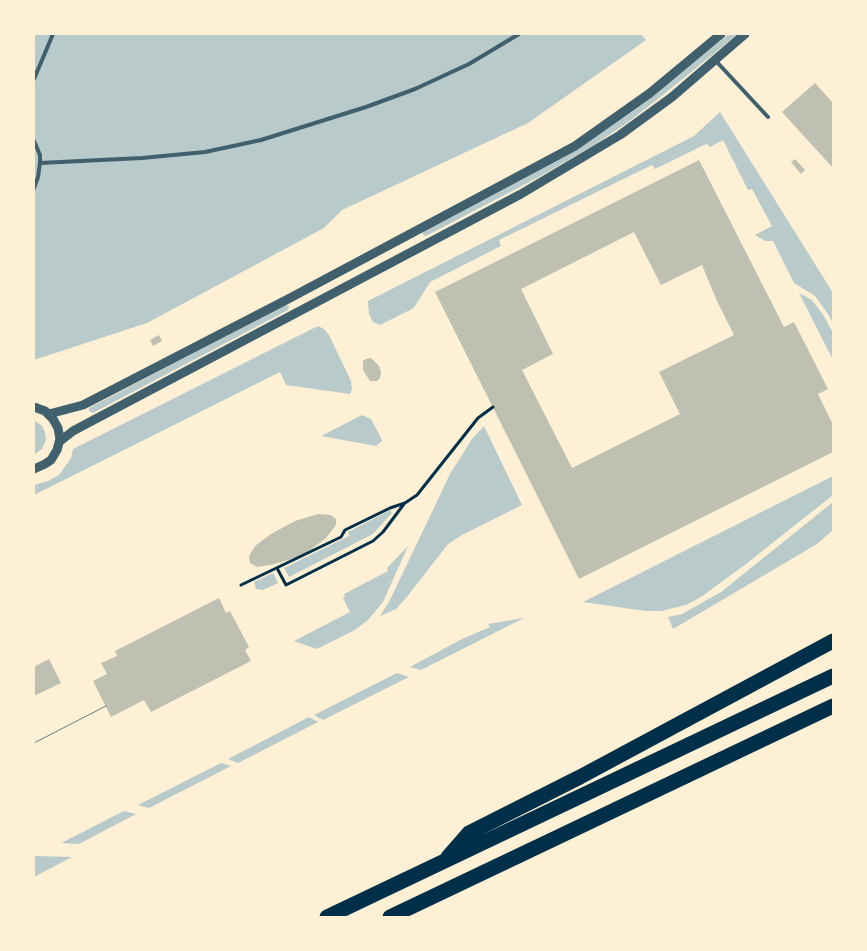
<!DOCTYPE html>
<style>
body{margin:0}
#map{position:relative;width:867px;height:951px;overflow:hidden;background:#fdf0d5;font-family:"Public Sans",sans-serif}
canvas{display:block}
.frame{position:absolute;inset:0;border:35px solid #fdf0d5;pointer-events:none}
</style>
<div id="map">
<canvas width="867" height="951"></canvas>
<div class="frame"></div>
</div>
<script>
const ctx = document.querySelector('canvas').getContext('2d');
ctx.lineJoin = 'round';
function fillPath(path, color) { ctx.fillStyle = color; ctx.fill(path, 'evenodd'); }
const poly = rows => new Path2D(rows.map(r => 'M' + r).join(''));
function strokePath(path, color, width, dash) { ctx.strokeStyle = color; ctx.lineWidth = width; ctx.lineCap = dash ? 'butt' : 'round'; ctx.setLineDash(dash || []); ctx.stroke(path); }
const green = poly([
 [34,34,641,34,646,40,528,123,342,210,324,228,147,323,34,360],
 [729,34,738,34,663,95,627,123,591,147,539,177,426,236,423,235,423,231,590,140,648,99],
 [720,112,833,293,833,323,828,314,815,296,794,283,773,241,765,241,755,235,772,226,752,189,748,190,723,140,710,147,707,144,704,145,655,169,652,165,499,240,501,246,430,282,415,306,412,309,380,325,373,322,369,314,368,301,694,136],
 [799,293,812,300,824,316,833,333,833,360],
 [285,305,289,306,288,310,93,413,89,411,89,408],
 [318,326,324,329,329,335,351,381,352,389,350,394,286,385,280,372,34,495,34,485,48,481,59,475,71,458,73,449],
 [362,415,371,419,382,440,381,442,376,446,321,436],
 [34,420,42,426,45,432,46,440,42,449,34,455],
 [484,426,522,505,462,535,448,544,406,598,396,609,380,616,389,602,450,474,472,439],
 [833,476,833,495,746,564,701,597,686,605,661,611,645,611,583,602],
 [833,502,833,530,817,544,673,629,668,617,682,614,721,592],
 [390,510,392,513,373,534,289,577,284,568,349,536,348,532],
 [408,546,383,602,368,620,355,630,317,649,294,641,350,612,343,598,345,597,344,594,388,571,387,568],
 [273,573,278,583,263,590,256,589,254,582],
 [524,618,421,670,410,667,460,640,490,627,488,624],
 [397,673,409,677,323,720,314,715],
 [309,717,318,722,238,763,228,759],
 [221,763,231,766,149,808,138,805],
 [124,811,136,814,79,844,61,843],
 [34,856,72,857,34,877]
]);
const building = poly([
 [815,83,833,103,833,168,782,112],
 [795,159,805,170,801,174,791,162],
 [699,160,784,327,794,322,828,389,818,394,833,425,833,452,579,579,435,292],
 [634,232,661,285,702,265,717,301,734,335,659,372,680,414,572,468,522,370,553,354,521,289],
 [159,335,162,341,153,346,150,340],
 [371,358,379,366,381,372,380,378,377,381,370,381,363,370,363,361,366,359],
 [318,514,331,515,336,519,336,525,326,538,309,551,295,558,270,565,257,567,250,563,249,556,255,546,271,534,295,521],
 [219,598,226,613,230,611,249,647,245,650,251,661,151,712,144,700,111,717,93,681,107,674,101,663,117,656,115,651],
 [49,659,61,683,34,696,34,667]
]);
const path = poly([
 [277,568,286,585,373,541,383,532,404,504],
 [241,585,341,537,345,530,390,508,405,503,417,495,478,418,493,407]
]);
const service = poly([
 [715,60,768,117],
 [34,79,53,34],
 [34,141,40,155,40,163,38,177,34,188],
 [40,163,142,158,205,152,261,140,366,107,415,89,469,64,519,34]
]);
const tertiary = poly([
 [34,407,45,411,53,419,58,428,60,439,57,450,51,460,45,464,34,469],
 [49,414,83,405,290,298,575,146,650,93,721,34],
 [59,442,73,431,88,423,521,194,620,135,672,97,745,34]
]);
const motorway = poly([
 [448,857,469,833,580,777,833,641],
 [327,917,833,676],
 [390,917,833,706]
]);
const tram = poly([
 [34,743,106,706]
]);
fillPath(green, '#b9caca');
fillPath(building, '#bec0b2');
strokePath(path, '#003049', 3);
strokePath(service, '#3f606c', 4);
strokePath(tertiary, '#3f606c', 9);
strokePath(motorway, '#003049', 15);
strokePath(tram, '#657d81', 1);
</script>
